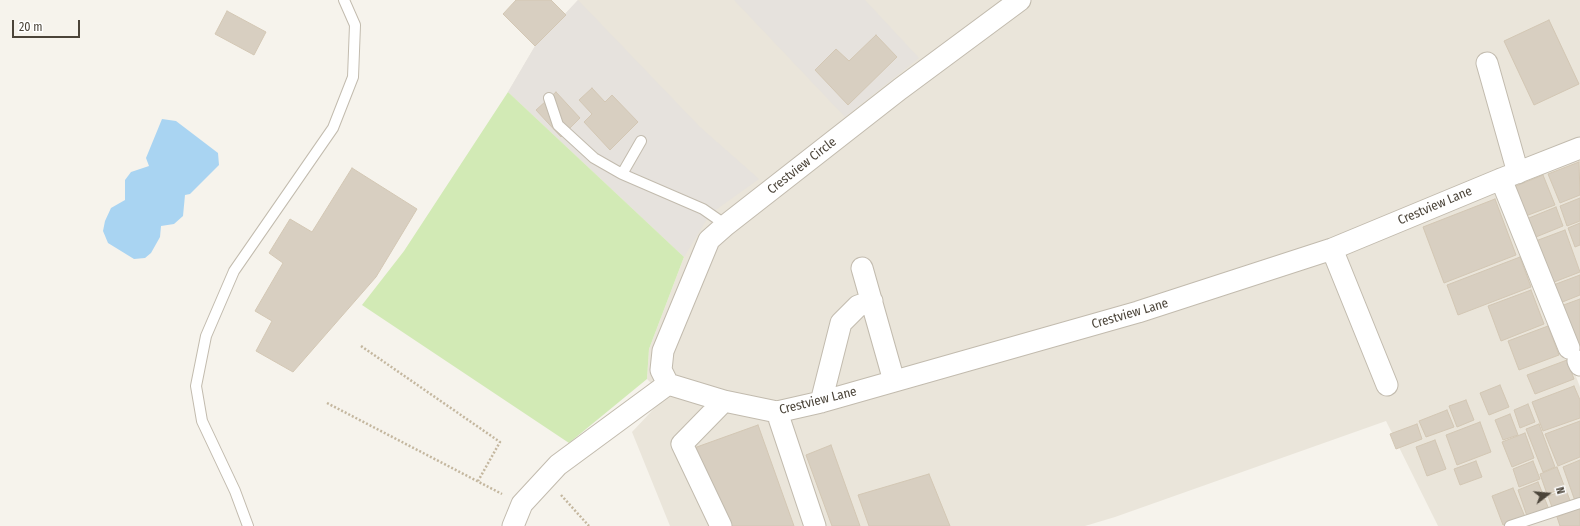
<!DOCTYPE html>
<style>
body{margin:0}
#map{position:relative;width:1580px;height:526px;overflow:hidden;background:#f6f3ec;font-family:"Fira Sans Condensed",sans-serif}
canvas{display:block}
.north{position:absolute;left:1528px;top:474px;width:40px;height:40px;-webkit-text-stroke:3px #fff;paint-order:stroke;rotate:74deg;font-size:11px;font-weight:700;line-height:16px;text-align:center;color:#4b4439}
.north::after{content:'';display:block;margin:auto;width:14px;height:18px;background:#4b4439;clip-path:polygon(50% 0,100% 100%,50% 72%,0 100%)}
.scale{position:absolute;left:12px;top:20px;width:68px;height:18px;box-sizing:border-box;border:2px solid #4b4439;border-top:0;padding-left:5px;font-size:12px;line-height:14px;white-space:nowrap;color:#4b4439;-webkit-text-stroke:3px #fff;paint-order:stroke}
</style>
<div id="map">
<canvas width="1580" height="526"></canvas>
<div class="north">N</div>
<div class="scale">20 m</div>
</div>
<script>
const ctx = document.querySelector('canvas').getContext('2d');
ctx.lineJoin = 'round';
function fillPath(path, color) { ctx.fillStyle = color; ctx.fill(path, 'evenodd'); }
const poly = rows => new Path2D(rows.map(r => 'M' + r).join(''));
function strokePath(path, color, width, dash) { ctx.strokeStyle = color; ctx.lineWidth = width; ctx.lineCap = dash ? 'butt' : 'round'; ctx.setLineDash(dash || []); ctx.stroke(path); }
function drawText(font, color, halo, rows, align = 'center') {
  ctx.font = font + ' "Fira Sans Condensed",sans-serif'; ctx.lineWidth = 4; ctx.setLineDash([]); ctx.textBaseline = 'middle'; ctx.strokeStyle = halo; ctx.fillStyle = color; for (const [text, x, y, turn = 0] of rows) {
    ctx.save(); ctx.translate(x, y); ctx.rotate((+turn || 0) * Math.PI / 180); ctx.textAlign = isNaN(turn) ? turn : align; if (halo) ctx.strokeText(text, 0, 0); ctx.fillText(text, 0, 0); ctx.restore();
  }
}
const residential = poly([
 [578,0,1580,0,1580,352,1568,356,1580,387,1580,526,1438,526,1386,421,1115,517,1085,526,670,526,632,432,665,397,647,379,649,349,684,257,508,92,535,46]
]);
const industrial = poly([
 [578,0,700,127,759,179,710,214,684,257,508,92,535,46],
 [734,0,865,0,919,58,845,117]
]);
const green = poly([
 [508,92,684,257,649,349,647,379,569,443,362,305,404,251]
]);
const water = poly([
 [162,119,176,121,218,153,219,165,190,194,185,195,183,216,174,224,161,226,160,237,151,253,145,258,134,259,108,243,103,231,105,221,111,208,125,200,125,180,131,172,149,166,146,158]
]);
const building = poly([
 [516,0,551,0,566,15,535,46,503,14,516,0],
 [227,11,266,32,254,55,215,34,227,11],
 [1549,20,1579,84,1534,105,1504,41,1549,20],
 [876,35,897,57,848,105,815,70,836,49,849,61,876,35],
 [592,88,605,102,612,95,638,122,610,150,584,122,592,114,579,100,592,88],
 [556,92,580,118,561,137,536,110,556,92],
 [1579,162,1580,195,1560,203,1548,174,1579,162],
 [352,168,417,209,376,277,293,372,256,351,272,321,255,311,283,263,269,253,290,219,312,232,352,168],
 [1543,175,1555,205,1523,217,1511,188,1543,175],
 [1580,198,1580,221,1567,226,1560,206,1580,198],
 [1495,199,1516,255,1444,283,1423,227,1495,199],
 [1556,207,1563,226,1531,239,1524,220,1556,207],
 [1580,223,1580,245,1575,247,1568,228,1580,223],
 [1565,230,1580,272,1549,284,1533,242,1565,230],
 [1520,257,1531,287,1458,315,1447,285,1520,257],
 [1580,275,1580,295,1555,305,1548,287,1580,275],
 [1531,290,1544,324,1501,341,1488,306,1531,290],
 [1580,299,1580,350,1575,352,1558,307,1580,299],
 [1548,326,1559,355,1519,370,1508,341,1548,326],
 [1567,360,1574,379,1535,394,1527,375,1567,360],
 [1500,385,1509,407,1489,415,1480,393,1500,385],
 [1574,386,1580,400,1580,418,1543,431,1532,402,1574,386],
 [1466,400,1474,420,1457,427,1449,406,1466,400],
 [1528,404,1535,422,1520,428,1514,410,1528,404],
 [1447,410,1454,427,1426,437,1419,421,1447,410],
 [1510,414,1518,435,1503,440,1495,420,1510,414],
 [1580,421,1580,457,1558,466,1545,434,1580,421],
 [1480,422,1491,452,1457,465,1446,435,1480,422],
 [1417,424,1422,439,1396,449,1390,434,1417,424],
 [1539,424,1555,467,1543,472,1526,429,1539,424],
 [758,425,794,526,731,526,694,448,758,425],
 [1525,433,1534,458,1512,467,1502,442,1525,433],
 [1435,440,1446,469,1427,476,1416,447,1435,440],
 [831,445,860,526,832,526,806,455,831,445],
 [1580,460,1580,499,1575,501,1563,467,1580,460],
 [1476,461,1482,477,1460,485,1454,469,1476,461],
 [1533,461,1540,479,1519,487,1513,469,1533,461],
 [1557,467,1565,488,1547,494,1540,474,1557,467],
 [929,474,950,526,869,526,858,495,929,474],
 [1538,482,1548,507,1527,516,1518,490,1538,482],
 [1513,488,1525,517,1503,525,1492,496,1513,488],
 [1566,490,1571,503,1553,510,1548,496,1566,490],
 [1580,508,1580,526,1560,526,1557,517,1580,508]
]);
const path = poly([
 [361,346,500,442,478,481],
 [327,403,502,494],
 [561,495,589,526]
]);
const service = poly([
 [549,98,558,125,594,158,622,174,703,209,726,225],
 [622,174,641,141],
 [248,526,235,491,202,421,196,386,206,336,234,271,333,128,353,77,355,25,344,0],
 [1510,526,1580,503]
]);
const minor = poly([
 [1487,63,1518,173],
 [1501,179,1569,348],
 [1332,249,1387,385],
 [862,268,894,381],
 [1578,361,1580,365],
 [668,384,724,401,777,412,821,402,1138,312,1332,249,1501,179,1580,148],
 [668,384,661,370,663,351,709,240,726,225,900,89,1020,0],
 [821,402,841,323,858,306,872,301],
 [777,412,815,526],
 [513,526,522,504,558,465,668,384],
 [721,526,682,444,724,401]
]);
const streetNames = [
 ["Crestview Circle",802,166,-38],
 ["Crestview Lane",1435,206,-23],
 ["Crestview Lane",1130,314,-16],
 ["Crestview Lane",818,401,-14]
];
fillPath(residential, '#eae5da');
fillPath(industrial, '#e6e2dd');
fillPath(green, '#d2eab5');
fillPath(water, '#a9d4f2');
fillPath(building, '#d8cfc1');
strokePath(building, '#d3c7b4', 1);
strokePath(service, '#c2bbae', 12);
strokePath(minor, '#c2bbae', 23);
strokePath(path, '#c4b79f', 2.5, [2, 2]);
strokePath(service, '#fff', 10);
strokePath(minor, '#fff', 21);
drawText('13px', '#4b4439', '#fff', streetNames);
</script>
